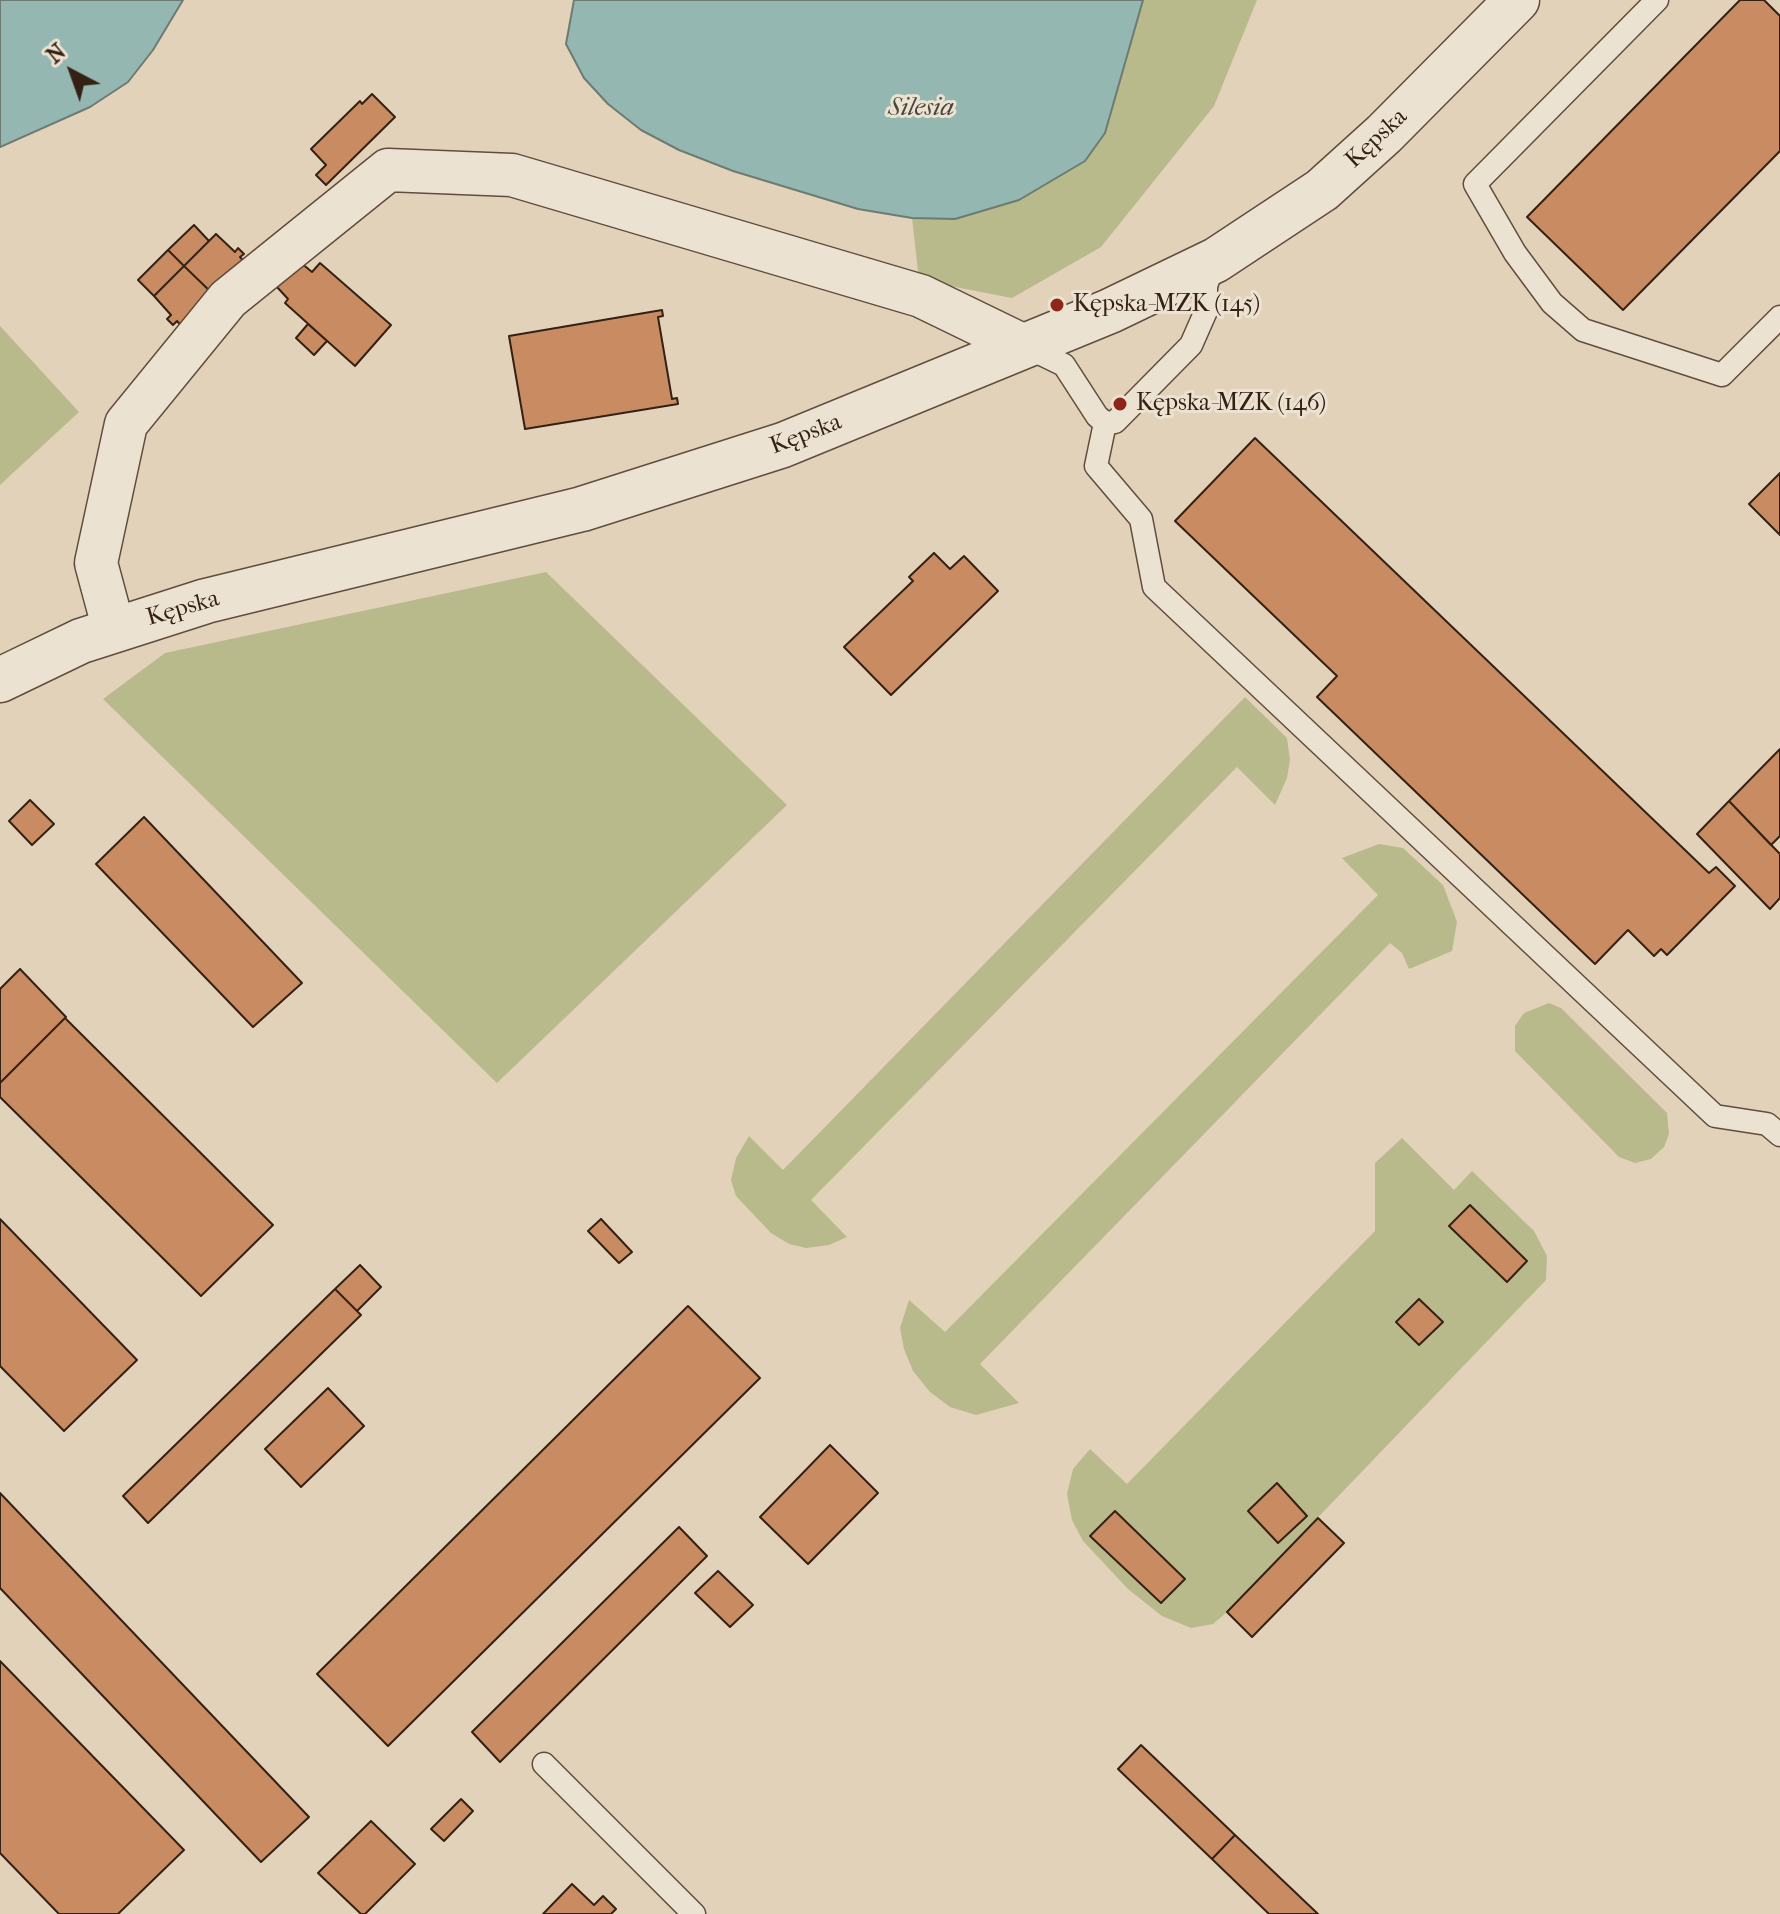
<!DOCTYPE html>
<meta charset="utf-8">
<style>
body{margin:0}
#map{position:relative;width:1780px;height:1914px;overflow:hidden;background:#e2d2b9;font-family:"IM FELL French Canon",serif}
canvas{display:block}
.north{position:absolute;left:32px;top:32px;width:80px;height:80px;-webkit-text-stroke:6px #ece2d2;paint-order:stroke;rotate:319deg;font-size:22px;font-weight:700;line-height:32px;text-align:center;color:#342114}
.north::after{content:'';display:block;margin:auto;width:28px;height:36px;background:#342114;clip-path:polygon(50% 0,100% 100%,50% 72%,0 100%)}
</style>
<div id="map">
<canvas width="1780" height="1914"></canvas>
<div class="north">N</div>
</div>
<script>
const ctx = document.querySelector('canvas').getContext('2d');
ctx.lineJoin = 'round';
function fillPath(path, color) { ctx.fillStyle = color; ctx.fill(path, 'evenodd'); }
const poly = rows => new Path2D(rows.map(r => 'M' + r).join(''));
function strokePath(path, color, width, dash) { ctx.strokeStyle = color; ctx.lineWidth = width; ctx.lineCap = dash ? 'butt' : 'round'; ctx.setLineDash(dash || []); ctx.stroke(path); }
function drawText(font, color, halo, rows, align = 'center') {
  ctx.font = font + ' "IM FELL French Canon",serif'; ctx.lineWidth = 6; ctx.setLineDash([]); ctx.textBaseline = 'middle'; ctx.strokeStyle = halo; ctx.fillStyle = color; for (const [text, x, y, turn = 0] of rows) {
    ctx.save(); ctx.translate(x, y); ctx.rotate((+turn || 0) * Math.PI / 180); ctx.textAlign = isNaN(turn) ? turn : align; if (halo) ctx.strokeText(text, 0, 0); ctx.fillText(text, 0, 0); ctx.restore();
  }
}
const green = poly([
 [1143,0,1257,0,1214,106,1101,247,1012,298,919,280,912,218,955,219,1105,133],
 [0,326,79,412,0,485],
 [546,572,787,805,497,1083,103,699,165,653],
 [1245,697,1287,738,1290,760,1287,778,1275,805,1237,767,811,1200,847,1237,829,1245,806,1248,789,1244,771,1233,736,1196,731,1180,736,1158,749,1136,783,1170],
 [1379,844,1403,848,1443,885,1457,922,1452,951,1409,969,1402,953,1390,943,980,1364,1019,1403,976,1415,950,1407,930,1392,913,1371,904,1349,900,1328,909,1300,945,1332,1378,895,1342,858],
 [1549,1003,1561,1008,1667,1113,1669,1134,1664,1147,1651,1159,1635,1163,1619,1157,1515,1051,1515,1026,1524,1013],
 [1402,1138,1454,1190,1472,1171,1534,1231,1547,1256,1546,1280,1227,1612,1213,1624,1191,1628,1162,1616,1128,1589,1083,1541,1072,1520,1067,1494,1073,1469,1090,1449,1127,1484,1375,1231,1375,1163]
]);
const water = poly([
 [0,0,183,0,153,50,128,82,90,107,0,147,0,0],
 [574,0,1143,0,1105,133,1085,161,1019,200,955,219,912,218,858,209,733,171,679,150,641,130,608,104,584,78,566,44,574,0]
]);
const building = poly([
 [1740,0,1764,0,1780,16,1780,151,1623,310,1527,217,1740,0],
 [372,94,395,117,326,185,316,175,326,165,311,149,360,101,362,104,372,94],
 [194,225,209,241,184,266,168,250,194,225],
 [216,234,235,252,238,248,244,254,240,257,247,265,215,296,184,266,216,234],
 [168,250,184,266,154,296,138,280,168,250],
 [300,262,312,272,320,263,391,325,355,366,285,303,288,299,277,287,300,262],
 [184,266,215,296,183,328,177,321,173,325,167,319,171,315,154,296,184,266],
 [662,310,663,316,658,317,672,399,677,398,678,404,525,429,509,336,662,310],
 [308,324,327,341,314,355,296,338,308,324],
 [1255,438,1709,873,1716,867,1735,886,1667,955,1661,949,1654,956,1628,930,1595,964,1317,697,1337,676,1175,521,1255,438],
 [1780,473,1780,535,1749,504,1780,473],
 [934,553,950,569,964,556,998,591,891,695,844,647,913,581,909,577,934,553],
 [1780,749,1780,836,1771,845,1729,801,1780,749],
 [30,800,54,824,32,845,9,821,30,800],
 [1729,801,1780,854,1780,898,1770,909,1697,834,1729,801],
 [144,817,302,983,253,1027,96,864,144,817],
 [20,969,66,1017,0,1083,0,989,20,969],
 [65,1018,273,1225,201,1296,0,1097,0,1083,65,1018],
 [1470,1205,1527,1261,1507,1282,1449,1226,1470,1205],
 [0,1219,137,1360,64,1431,0,1366,0,1219],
 [601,1219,632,1252,619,1263,588,1231,601,1219],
 [360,1265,381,1287,357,1311,335,1289,360,1265],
 [335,1289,361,1315,148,1523,123,1496,335,1289],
 [1419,1299,1443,1322,1419,1345,1396,1322,1419,1299],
 [688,1306,760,1378,388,1746,317,1674,688,1306],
 [328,1388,364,1426,301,1487,265,1449,328,1388],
 [830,1445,878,1493,808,1564,760,1517,830,1445],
 [1277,1483,1307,1516,1278,1543,1248,1511,1277,1483],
 [0,1493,309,1817,261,1862,0,1588,0,1493],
 [1115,1511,1185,1579,1161,1603,1090,1536,1115,1511],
 [1318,1518,1344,1543,1252,1637,1227,1612,1318,1518],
 [679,1527,707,1556,500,1762,472,1732,679,1527],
 [718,1571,753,1605,730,1627,695,1593,718,1571],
 [0,1661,184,1850,118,1914,59,1914,0,1853,0,1661],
 [1141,1745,1235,1835,1212,1859,1118,1769,1141,1745],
 [461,1799,473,1811,444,1841,431,1829,461,1799],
 [371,1821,415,1864,365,1914,361,1914,318,1873,371,1821],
 [1235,1835,1318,1914,1269,1914,1212,1859,1235,1835],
 [572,1884,594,1905,603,1896,616,1909,611,1914,543,1914,572,1884]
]);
const service = poly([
 [1657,0,1475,184,1515,253,1552,303,1583,330,1722,375,1780,317],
 [1029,348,1064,365,1097,416,1105,423,1115,422,1191,345,1206,311,1206,286,1214,263],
 [1105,423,1096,466,1141,519,1154,587,1715,1116,1767,1124,1780,1135],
 [544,1764,694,1914]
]);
const minor = poly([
 [114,630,96,563,126,424,228,299,388,170,512,175,921,296,1024,346]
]);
const tertiary = poly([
 [0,680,81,641,206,601,582,509,783,445,1110,311,1216,260,1322,190,1384,134,1517,0]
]);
const markers = [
 [1057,305,8,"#8f2418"],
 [1120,404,8,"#8f2418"]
];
const streetNames = [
 ["Kępska",1377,139,-43],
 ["Kępska",806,435,-21],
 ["Kępska",183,609,-16]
];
const poiNames = [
 ["Kępska-MZK (145)",1073,305],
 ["Kępska-MZK (146)",1136,404]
];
const waterNames = [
 ["Silesia",921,109]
];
fillPath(green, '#b8ba8c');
fillPath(water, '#95b7b1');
strokePath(water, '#6e7b72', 2);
fillPath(building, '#c98b62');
strokePath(building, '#342114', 2);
strokePath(service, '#604d3d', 25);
strokePath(minor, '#604d3d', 45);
strokePath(tertiary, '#604d3d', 47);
strokePath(service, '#ece2d2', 22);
strokePath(minor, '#ece2d2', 42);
strokePath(tertiary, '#ece2d2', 44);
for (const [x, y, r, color] of markers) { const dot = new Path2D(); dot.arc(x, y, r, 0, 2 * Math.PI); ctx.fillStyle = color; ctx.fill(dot); strokePath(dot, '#ece2d2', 3); }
drawText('24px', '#342114', '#ece2d2', streetNames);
drawText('24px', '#342114', '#ece2d2', poiNames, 'left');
drawText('italic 26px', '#4c463b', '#ece2d2', waterNames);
</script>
